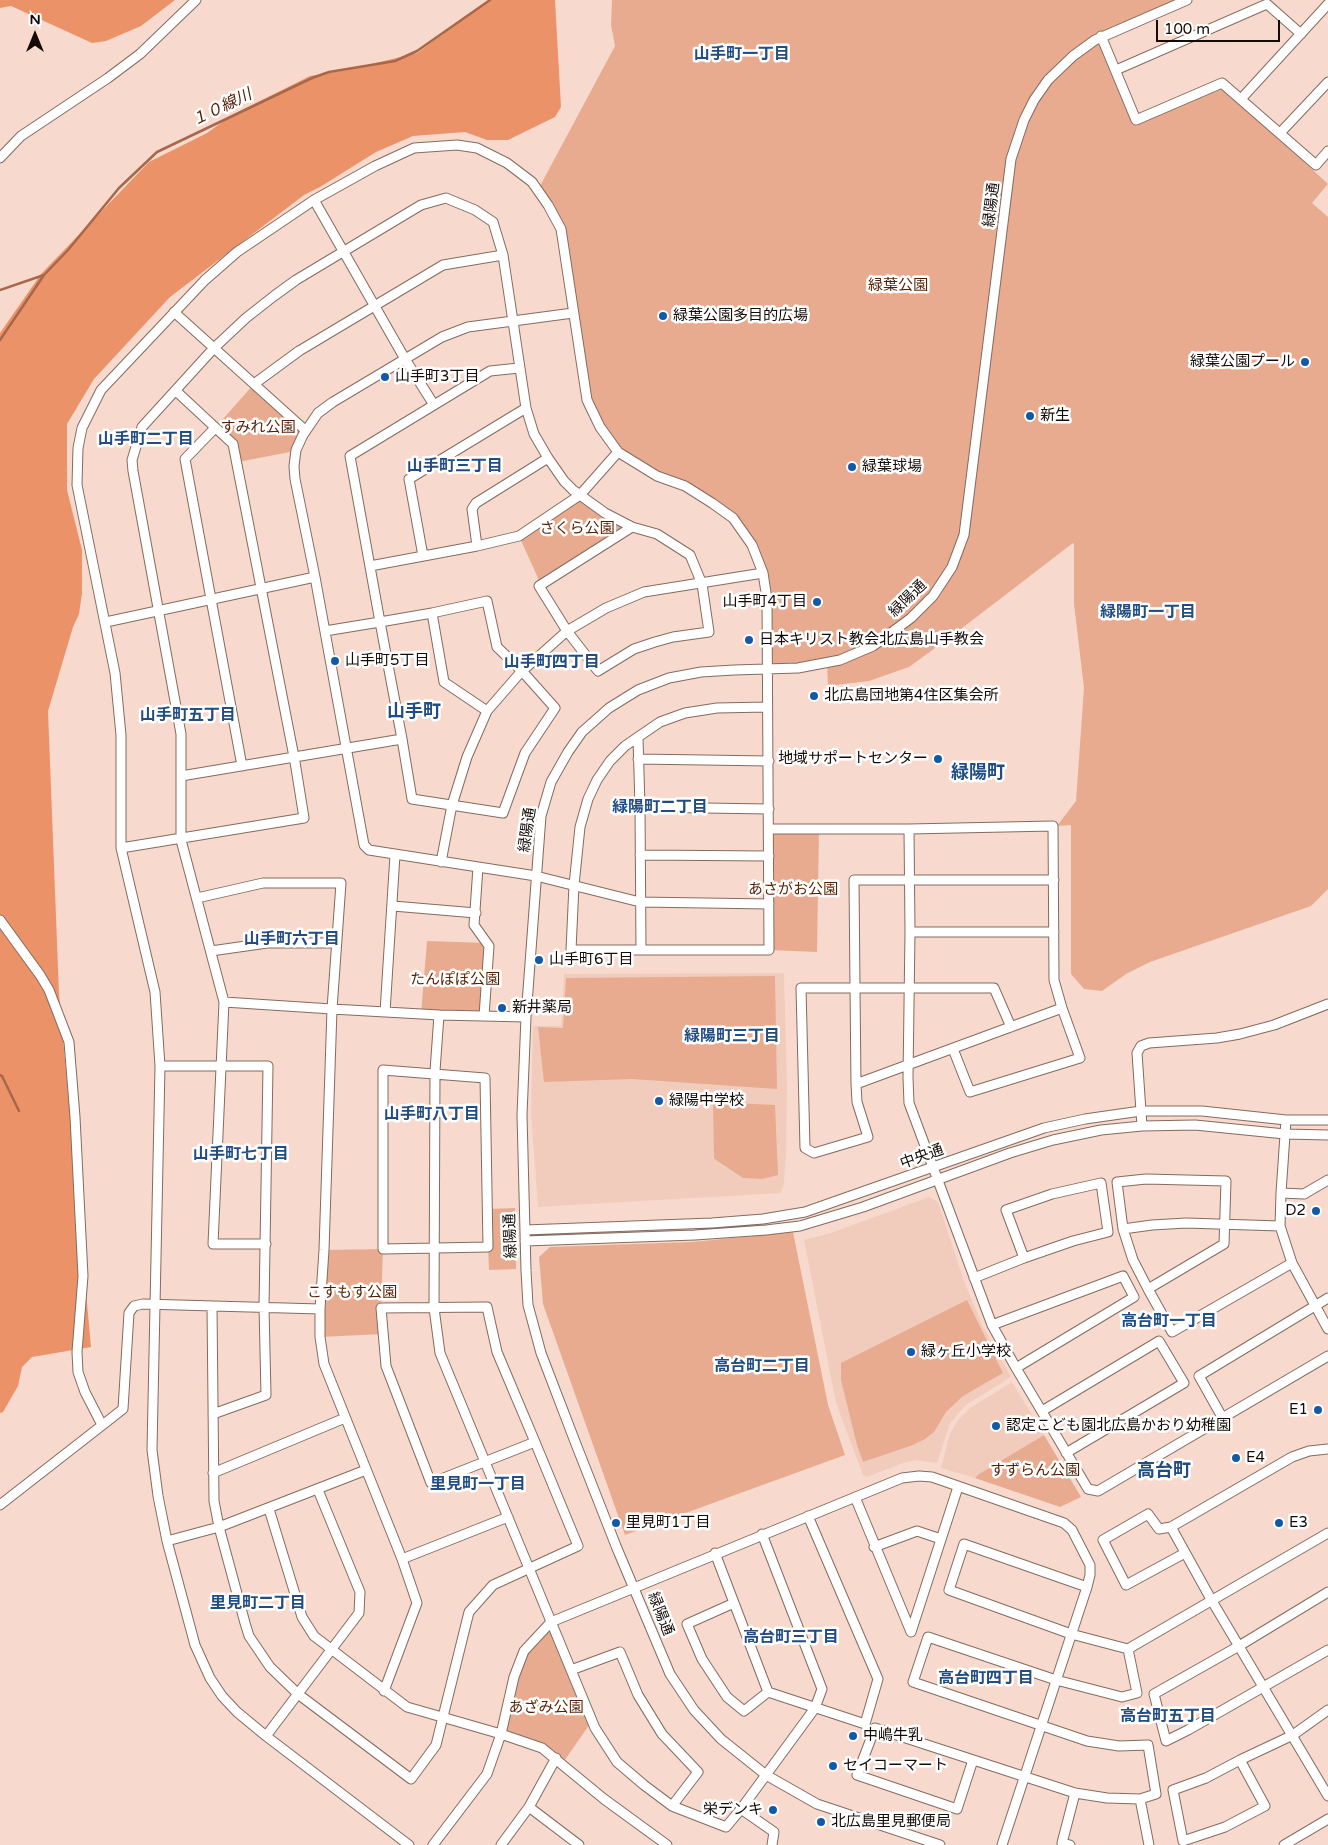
<!DOCTYPE html>
<meta charset="utf-8">
<style>
body{margin:0}
#map{position:relative;width:1328px;height:1845px;overflow:hidden;background:#f7dacd;font-family:"Varela Round",sans-serif}
canvas{display:block}
.north{position:absolute;left:10px;top:10px;width:50px;height:50px;-webkit-text-stroke:4px #fff;paint-order:stroke;rotate:0deg;font-size:14px;font-weight:700;line-height:20px;text-align:center;color:#140b07}
.north::after{content:'';display:block;margin:auto;width:18px;height:22px;background:#140b07;clip-path:polygon(50% 0,100% 100%,50% 72%,0 100%)}
.scale{position:absolute;left:1156px;top:20px;width:124px;height:22px;box-sizing:border-box;border:2px solid #140b07;border-top:0;padding-left:6px;font-size:15px;line-height:18px;white-space:nowrap;color:#140b07;-webkit-text-stroke:4px #fff;paint-order:stroke}
</style>
<div id="map">
<canvas width="1328" height="1845"></canvas>
<div class="north">N</div>
<div class="scale">100 m</div>
</div>
<script>
const ctx = document.querySelector('canvas').getContext('2d');
ctx.lineJoin = 'round';
function fillPath(path, color) { ctx.fillStyle = color; ctx.fill(path, 'evenodd'); }
const poly = rows => new Path2D(rows.map(r => 'M' + r).join(''));
function strokePath(path, color, width, dash) { ctx.strokeStyle = color; ctx.lineWidth = width; ctx.lineCap = dash ? 'butt' : 'round'; ctx.setLineDash(dash || []); ctx.stroke(path); }
function drawText(font, color, halo, rows, align = 'center') {
  ctx.font = font + ' "Varela Round","Noto Sans JP",sans-serif'; ctx.lineWidth = 5; ctx.setLineDash([]); ctx.textBaseline = 'middle'; ctx.strokeStyle = halo; ctx.fillStyle = color; for (const [text, x, y, turn = 0] of rows) {
    ctx.save(); ctx.translate(x, y); ctx.rotate((+turn || 0) * Math.PI / 180); ctx.textAlign = isNaN(turn) ? turn : align; if (halo) ctx.strokeText(text, 0, 0); ctx.fillText(text, 0, 0); ctx.restore();
  }
}
const built = poly([
 [784,973,787,1088,786,1154,784,1183,781,1193,538,1207,531,1114,533,1026,561,1026,564,974],
 [929,1197,938,1202,964,1281,983,1327,1011,1377,966,1405,950,1423,937,1463,916,1460,903,1463,867,1477,863,1475,836,1403,804,1240,831,1233],
 [1012,1382,1044,1435,979,1474,975,1478,941,1468,950,1433,958,1420,970,1408]
]);
const green = poly([
 [612,0,1187,0,1096,40,1104,53,1135,123,1224,88,1328,184,1312,203,1328,217,1328,889,1311,906,1150,962,1126,974,1102,991,1084,989,1071,974,1071,825,1057,826,1076,801,1084,688,1074,604,1074,545,1073,543,957,632,909,667,869,681,828,686,827,664,768,670,763,573,733,518,618,452,587,400,561,229,540,186,615,46,611,25],
 [254,384,305,430,290,452,238,462,233,444,215,428],
 [580,495,627,529,539,586,538,578,519,536],
 [769,829,819,829,817,952,769,950],
 [427,941,487,943,484,1016,421,1014],
 [775,976,777,1089,632,1079,544,1082,538,1027,563,1028,566,978],
 [713,1102,775,1105,778,1175,762,1179,743,1178,716,1160,714,1158],
 [515,1208,516,1269,489,1270,488,1247,489,1209],
 [793,1232,828,1405,845,1455,625,1535,543,1304,539,1257,550,1247,692,1242],
 [383,1249,381,1308,383,1334,320,1337,324,1250],
 [967,1300,1003,1373,963,1396,946,1412,934,1432,925,1439,913,1445,863,1462,857,1445,841,1380,841,1363],
 [1044,1435,1081,1497,1060,1507,975,1478,979,1474],
 [551,1622,592,1721,562,1764,556,1758,501,1734,524,1651]
]);
const forest = poly([
 [0,0,175,0,141,26,106,41,92,43,11,6,0,8],
 [490,0,555,0,561,107,555,117,508,140,487,140,465,132,413,136,376,152,320,187,304,195,170,297,94,379,67,424,67,490,82,550,82,593,79,614,73,627,48,711,59,994,91,1347,32,1357,22,1367,18,1386,3,1412,0,1413,0,333,41,274,149,162,207,133,232,115,310,76,347,70,417,53]
]);
const stream = poly([
 [0,290,44,275,68,250,119,188,157,152,312,78,329,72,395,61,417,51,490,0],
 [0,340,44,275],
 [0,1075,2,1076,19,1111]
]);
const minor = poly([
 [1101,36,1136,120,1222,83,1316,165,1328,151],
 [1116,70,1267,4,1301,34],
 [1241,99,1328,4],
 [1280,133,1328,82],
 [0,158,21,136,108,78,140,54,196,0],
 [314,200,405,359,434,405],
 [174,312,305,430],
 [573,313,468,327,442,337,333,402,318,413,303,435,296,450,294,466,295,479,315,577,364,845,369,850,536,876,640,902,769,904],
 [254,384,299,351,443,265,503,255],
 [215,428,185,459,242,766],
 [477,546,472,509,476,503,548,458],
 [423,556,409,479,526,408],
 [370,566,477,546,519,536,580,495,618,452],
 [432,613,444,682,487,711],
 [106,622,315,577],
 [325,631,380,622,432,613,487,601,497,647,522,671,555,708,525,753,503,813,412,799,402,739,380,622,350,456,490,371,519,368],
 [638,738,640,807,641,950],
 [638,759,769,761],
 [181,776,402,739],
 [640,807,769,809],
 [769,829,909,829,1053,826,1054,980,1062,1008,1080,1058,970,1092,953,1049],
 [909,829,910,932,908,1078,909,1103,992,1325,1016,1368,1088,1489,1098,1491,1328,1356],
 [121,848,304,818,295,762,233,444,176,391],
 [640,855,769,856],
 [441,862,452,805,467,757,487,711,520,673,567,631,606,608,644,592,763,573],
 [478,867,474,925,489,946,484,1016],
 [197,898,263,883,341,883,332,1009,224,1002],
 [393,906,476,913],
 [0,920,40,975,49,990,69,1042,75,1117,83,1276,77,1352,78,1372,85,1392,102,1425],
 [910,932,1054,932],
 [211,951,267,943,336,943],
 [385,1012,395,855],
 [439,1015,435,1071,434,1308,440,1353,595,1728,617,1762,644,1785,672,1806,726,1827,741,1809,815,1708,822,1689,762,1534],
 [1011,1027,994,988,801,988,805,1148,814,1153,868,1137,857,1102,856,1084,855,988,854,880,1054,880],
 [160,1066,268,1066,264,1307,266,1395,213,1414],
 [383,1070,485,1078,488,1247,383,1249,383,1070],
 [856,1084,1062,1008],
 [1286,1120,1281,1193,1280,1226,1292,1263,1328,1329],
 [1142,1126,1137,1053,1141,1046,1149,1043,1217,1038,1240,1034,1274,1025,1328,1004],
 [1281,1193,1304,1194,1328,1180],
 [1123,1229,1152,1225,1186,1223,1280,1226],
 [525,1230,712,1223,763,1219,805,1212,1044,1128,1085,1119,1141,1111,1202,1111,1286,1120,1328,1120],
 [525,1241,695,1235,766,1230,800,1226,863,1207,1010,1153,1053,1140,1101,1130,1142,1126,1195,1125,1285,1134,1328,1135],
 [266,1244,213,1244,224,1002,181,840,181,734,133,471,132,460,142,427,214,348,246,318,274,296,296,280,421,205,446,198,475,210,493,222,503,255,526,408,534,434,548,458,564,481,573,490,605,513,632,527,657,534,690,555,702,584,709,632,673,637,655,642,634,649,598,671,567,631,539,586,632,527],
 [974,1278,1024,1258,1073,1241,1108,1232,1101,1183,1052,1194,1006,1210,1024,1258],
 [1148,1289,1224,1244,1226,1181,1146,1179,1117,1182,1123,1229,1133,1260,1148,1289,1172,1332,1292,1263],
 [212,1306,214,1501,219,1527,245,1623,249,1636,270,1667,298,1694,411,1779,436,1745,469,1612,493,1585,578,1546,535,1442,497,1352,487,1307,381,1308,386,1366,431,1483,535,1442],
 [320,1309,320,1337,324,1364,402,1559,417,1603,384,1691],
 [992,1325,1123,1276,1134,1297,1016,1368],
 [1042,1411,1159,1341,1184,1383,1066,1453],
 [1222,1417,1199,1376,1328,1298],
 [213,1473,345,1418],
 [855,1497,911,1632,958,1487],
 [0,1505,123,1409,129,1313,134,1306,143,1304,320,1309,324,1250,332,1009,439,1015,526,1017],
 [269,1509,302,1617,314,1636,407,1707,501,1734,542,1748,604,1799,667,1845],
 [1171,1527,1212,1601,1328,1796],
 [167,1541,219,1527,366,1470],
 [874,1547,917,1531,941,1539],
 [715,1553,768,1692,865,1724,878,1679,808,1516],
 [1185,1553,1126,1585,1103,1540,1148,1514,1159,1529,1171,1527,1292,1457,1309,1451,1328,1449],
 [402,1559,508,1517],
 [1087,1587,964,1544,949,1590,1071,1634,1128,1649,1328,1533],
 [1328,1592,1239,1646,1154,1694,1166,1741,1188,1730,1328,1650],
 [734,1603,687,1624,702,1659,727,1697,744,1711,768,1692],
 [571,1670,620,1652,638,1695,662,1734,698,1772,672,1806],
 [266,1736,359,1613,360,1592,318,1490],
 [973,1760,957,1809,857,1775,875,1728,1075,1793,1107,1798,1140,1799,1156,1794,1148,1745,1119,1746,1087,1741,913,1682,928,1637,1056,1680,1122,1697,1137,1693,1128,1649],
 [1240,1760,1265,1806,1225,1827,1183,1841,1173,1790,1206,1778,1240,1760,1293,1735,1328,1710],
 [1140,1799,1149,1845],
 [529,1807,579,1845],
 [741,1809,774,1832,772,1845],
 [409,1845,266,1736,237,1712,222,1696,210,1678,195,1645,167,1541,158,1496,152,1450,160,1066,155,992,121,848,121,735,115,673,77,485,78,448,82,428,101,390,205,280,237,252,314,200,375,166,414,148,457,145,477,148,507,163,532,182,548,205,561,229,587,400,600,427,618,452,657,476,685,486,712,503,733,518,752,545,763,573,767,599,769,950,571,950,574,885,580,827,588,799,597,780,610,761,625,746,660,722,685,713,717,708,767,707],
 [433,1845,487,1774,501,1734,514,1677,524,1651,551,1622,902,1478,919,1476,932,1477,1064,1523,1072,1530,1090,1565,1090,1575,1087,1587,1002,1845],
 [501,1845,529,1807,556,1758],
 [940,1845,817,1804,766,1775,721,1739,694,1710,670,1674,616,1546,574,1439,541,1353,528,1305,526,1271,522,1115,526,1017,541,816,551,782,568,752,582,732,609,708,638,690,669,678,701,672,734,670,798,668,840,660,873,646,911,618,933,596,952,567,964,535,1011,159,1024,120,1034,100,1048,80,1073,56,1095,40,1187,0],
 [1070,1845,1062,1843,1075,1793],
 [1284,1845,1328,1819]
]);
const markers = [
 [663,316,5,"#115aa9"],
 [1305,362,5,"#115aa9"],
 [385,377,5,"#115aa9"],
 [1030,416,5,"#115aa9"],
 [852,467,5,"#115aa9"],
 [817,602,5,"#115aa9"],
 [749,640,5,"#115aa9"],
 [335,661,5,"#115aa9"],
 [814,696,5,"#115aa9"],
 [938,759,5,"#115aa9"],
 [539,960,5,"#115aa9"],
 [502,1008,5,"#115aa9"],
 [659,1101,5,"#115aa9"],
 [1316,1211,5,"#115aa9"],
 [911,1352,5,"#115aa9"],
 [1318,1410,5,"#115aa9"],
 [996,1426,5,"#115aa9"],
 [1236,1458,5,"#115aa9"],
 [616,1523,5,"#115aa9"],
 [1279,1523,5,"#115aa9"],
 [853,1736,5,"#115aa9"],
 [833,1766,5,"#115aa9"],
 [773,1810,5,"#115aa9"],
 [821,1822,5,"#115aa9"]
];
const streetNames = [
 ["緑陽通",992,205,-83],
 ["緑陽通",908,599,-44],
 ["緑陽通",528,830,-82],
 ["中央通",922,1157,-20],
 ["緑陽通",511,1236,-92],
 ["緑陽通",660,1614,68]
];
const parkNames = [
 ["緑葉公園",898,286],
 ["すみれ公園",258,428],
 ["さくら公園",577,529],
 ["あさがお公園",793,890],
 ["たんぽぽ公園",455,980],
 ["こすもす公園",352,1293],
 ["すずらん公園",1035,1471],
 ["あざみ公園",546,1708]
];
const poiNames = [
 ["緑葉公園多目的広場",673,316],
 ["緑葉公園プール",1295,362,"right"],
 ["山手町3丁目",395,377],
 ["新生",1040,416],
 ["緑葉球場",862,467],
 ["山手町4丁目",807,602,"right"],
 ["日本キリスト教会北広島山手教会",759,640],
 ["山手町5丁目",345,661],
 ["北広島団地第4住区集会所",824,696],
 ["地域サポートセンター",928,759,"right"],
 ["山手町6丁目",549,960],
 ["新井薬局",512,1008],
 ["緑陽中学校",669,1101],
 ["D2",1306,1211,"right"],
 ["緑ヶ丘小学校",921,1352],
 ["E1",1308,1410,"right"],
 ["認定こども園北広島かおり幼稚園",1006,1426],
 ["E4",1246,1458],
 ["里見町1丁目",626,1523],
 ["E3",1289,1523],
 ["中嶋牛乳",863,1736],
 ["セイコーマート",843,1766],
 ["栄デンキ",763,1810,"right"],
 ["北広島里見郵便局",831,1822]
];
const neighbourhoodNames = [
 ["山手町一丁目",742,55],
 ["山手町二丁目",146,440],
 ["山手町三丁目",455,467],
 ["緑陽町一丁目",1148,613],
 ["山手町四丁目",552,663],
 ["山手町五丁目",188,716],
 ["緑陽町二丁目",660,808],
 ["山手町六丁目",292,940],
 ["緑陽町三丁目",732,1037],
 ["山手町八丁目",432,1115],
 ["山手町七丁目",241,1155],
 ["高台町一丁目",1169,1322],
 ["高台町二丁目",762,1367],
 ["里見町一丁目",478,1485],
 ["里見町二丁目",258,1604],
 ["高台町三丁目",791,1638],
 ["高台町四丁目",986,1679],
 ["高台町五丁目",1168,1717]
];
const waterNames = [
 ["１０線川",222,108,-26]
];
const quarterNames = [
 ["山手町",414,712],
 ["緑陽町",978,773],
 ["高台町",1164,1471]
];
fillPath(built, '#f1ccbc');
fillPath(green, '#e8ab8f');
fillPath(forest, '#ec9269');
strokePath(stream, '#a86749', 2.5);
strokePath(minor, '#846b5f', 11);
strokePath(minor, '#fff', 9);
for (const [x, y, r, color] of markers) { const dot = new Path2D(); dot.arc(x, y, r, 0, 2 * Math.PI); ctx.fillStyle = color; ctx.fill(dot); strokePath(dot, '#fff', 2); }
drawText('15px', '#140b07', '#fff', streetNames);
drawText('15px', '#561f00', '#fff', parkNames);
drawText('15px', '#140b07', '#fff', poiNames, 'left');
drawText('bold 16px', '#224d82', '#fff', neighbourhoodNames);
drawText('italic 16px', '#521b00', '#fff', waterNames);
drawText('bold 18px', '#224d82', '#fff', quarterNames);
</script>
